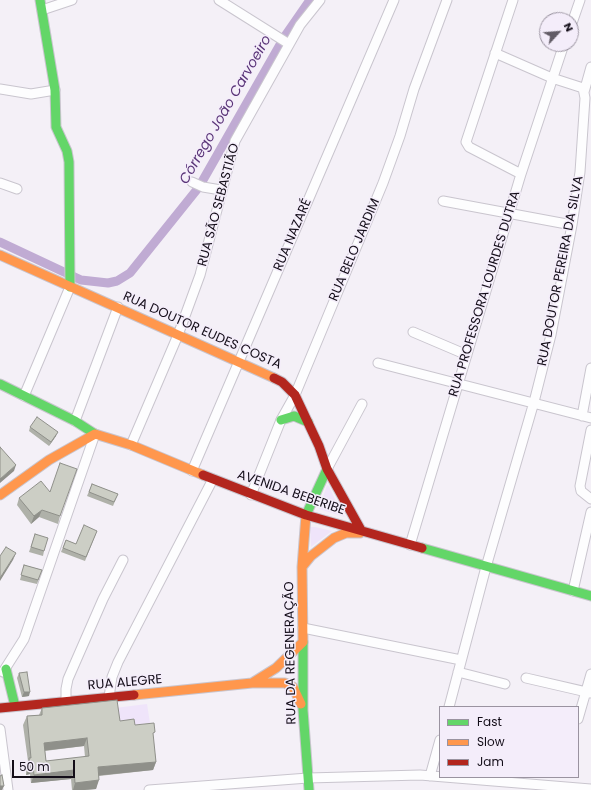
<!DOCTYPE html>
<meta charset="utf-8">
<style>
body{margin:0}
#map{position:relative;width:591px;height:790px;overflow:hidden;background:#f4f0f7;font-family:Poppins,sans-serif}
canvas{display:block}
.legend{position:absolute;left:439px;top:706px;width:140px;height:72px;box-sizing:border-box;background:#f4edfa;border:1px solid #9a93a0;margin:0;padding:5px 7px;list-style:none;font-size:12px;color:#130d18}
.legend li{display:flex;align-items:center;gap:8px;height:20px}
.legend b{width:20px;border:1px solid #9a93a0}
.north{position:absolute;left:539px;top:12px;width:40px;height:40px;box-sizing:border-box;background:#f4edfa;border:1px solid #9a93a0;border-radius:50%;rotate:64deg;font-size:11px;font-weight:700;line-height:16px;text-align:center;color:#130d18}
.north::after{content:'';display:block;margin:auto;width:14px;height:18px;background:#625c66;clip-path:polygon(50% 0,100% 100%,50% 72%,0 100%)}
.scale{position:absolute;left:12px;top:760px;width:63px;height:18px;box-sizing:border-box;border:2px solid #130d18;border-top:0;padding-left:5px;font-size:12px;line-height:14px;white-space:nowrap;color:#130d18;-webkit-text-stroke:3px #f4edfa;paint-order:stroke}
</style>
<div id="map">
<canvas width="591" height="790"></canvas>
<ul class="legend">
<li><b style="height:5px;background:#63d668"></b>Fast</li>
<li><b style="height:5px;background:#ff974d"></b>Slow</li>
<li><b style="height:5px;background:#b3261e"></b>Jam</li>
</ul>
<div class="north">N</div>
<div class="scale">50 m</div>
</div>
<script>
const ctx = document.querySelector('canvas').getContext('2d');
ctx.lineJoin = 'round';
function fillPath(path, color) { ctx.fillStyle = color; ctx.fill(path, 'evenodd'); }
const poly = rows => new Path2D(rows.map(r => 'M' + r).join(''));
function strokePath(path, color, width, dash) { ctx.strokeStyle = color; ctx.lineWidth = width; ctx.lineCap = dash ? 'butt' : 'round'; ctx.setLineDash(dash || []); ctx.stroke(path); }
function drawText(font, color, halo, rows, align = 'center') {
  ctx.font = font + ' Poppins,sans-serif'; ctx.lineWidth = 3; ctx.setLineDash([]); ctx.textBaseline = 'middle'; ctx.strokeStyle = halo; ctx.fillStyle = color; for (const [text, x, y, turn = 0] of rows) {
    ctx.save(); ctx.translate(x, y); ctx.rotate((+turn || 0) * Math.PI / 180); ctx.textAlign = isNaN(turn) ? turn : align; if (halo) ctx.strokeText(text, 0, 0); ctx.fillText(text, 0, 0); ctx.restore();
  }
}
const green = poly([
 [327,485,329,486,338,506,345,517,319,509],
 [310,527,315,527,332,531,311,547],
 [147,704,150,723,117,727,115,708]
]);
const canal = poly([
 [0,242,81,280,108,283,117,281,130,273,199,187,285,36,310,0]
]);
const street = poly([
 [219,0,289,44],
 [513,0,466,142,469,147,521,174],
 [42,10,72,0],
 [571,26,580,0],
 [0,89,31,94,55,90],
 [584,92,591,67],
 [192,182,203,187,221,190],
 [0,183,17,189],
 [443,201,572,225],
 [413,332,467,355],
 [378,363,591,418],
 [24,396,70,287],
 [582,416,591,368],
 [75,421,118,307],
 [591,430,580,486,581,491,591,499],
 [131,445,178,335,200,275,235,141,300,25,320,0],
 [327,469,362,404],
 [192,471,394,0],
 [251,495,281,420,295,395,383,183,400,136,414,89,447,0],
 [410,545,521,174,564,44],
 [573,591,591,512],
 [303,628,461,660],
 [3,672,24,639,95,434],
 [458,672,505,684],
 [526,678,591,693],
 [109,697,112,677,118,662,213,479],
 [66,701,66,689,68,679,103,599,123,560],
 [449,707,486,567,534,402,551,335,572,225,580,172,585,98,583,88,552,78,495,53],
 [578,719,591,674],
 [0,729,8,790],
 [430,776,440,740],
 [149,790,308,778,420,775,591,789]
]);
const fast = poly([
 [40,0,55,90,56,127,67,151,69,162,70,287],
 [0,384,75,421,95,434],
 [281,420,294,416,308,422],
 [306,515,327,469],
 [422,548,591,596],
 [303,642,303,710,309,790],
 [6,669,15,706]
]);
const slow = poly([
 [0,255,274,378],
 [0,495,49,460,95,434,131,445,203,475],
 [302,567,311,556,334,538,346,533,360,533],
 [252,683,285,683,293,687,301,704],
 [134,695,252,683,276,668,303,642,302,567,306,515]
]);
const jam = poly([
 [274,378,282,382,295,395,319,446,327,469,361,530],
 [203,475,306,515,422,548],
 [0,708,134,695]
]);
const wall = poly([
 [30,427,56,436,49,446,29,431],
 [92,484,118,494,113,506,87,496],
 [19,498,60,516,58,524,39,517,31,524,17,505],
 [97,531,85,561,61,552,66,540,76,544],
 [35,534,44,551,43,556,29,552],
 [24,565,42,570,37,584,20,580],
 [19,673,29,696,22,697,17,678],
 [42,708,120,721,135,725,153,737,156,762,153,770,99,776,96,789,84,790,72,790,71,779,31,783,30,774,26,775,26,767,28,761,23,725,27,716,39,715],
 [84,746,85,757,46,761,45,751]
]);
const shadedWall = poly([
 [58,432,56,436,49,446,51,442],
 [16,465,14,471,0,483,0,479],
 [42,510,39,517,31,524,34,516],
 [16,553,13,560,0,581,0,578],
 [24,692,30,692,29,696,22,697],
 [87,738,84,746,41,751,44,743],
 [156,762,153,770,94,776,98,767],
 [30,766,33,766,30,774,26,775],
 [74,770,71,779,31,783,34,775],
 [99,780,96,789,84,790,73,790,75,783],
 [0,786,4,786,2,790,0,790]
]);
const building = poly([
 [37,417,58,432,51,442,30,427,37,417],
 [0,447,16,465,0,479,0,447],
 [60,463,77,469,60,516,42,510,34,516,19,498,41,481,50,492,60,463],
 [92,484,118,494,114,502,89,492,92,484],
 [84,525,97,531,86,557,63,548,66,540,76,544,84,525],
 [35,534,48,538,44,551,31,547,35,534],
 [6,547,16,553,0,578,0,556,6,547],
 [24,565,42,570,38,580,21,575,24,565],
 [27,672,30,692,24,692,19,673,27,672],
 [117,700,120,721,134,719,135,725,154,723,155,732,153,733,156,762,98,767,99,780,75,783,74,770,34,775,33,766,30,766,29,758,31,758,27,716,42,715,42,708,117,700],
 [87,738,89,756,46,761,44,743,87,738],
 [2,775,4,786,0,786,0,776,2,775]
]);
const streetNames = [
 ["RUA SÃO SEBASTIÃO",219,205,-75],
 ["RUA NAZARÉ",293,235,-67],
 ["RUA BELO JARDIM",355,250,-67],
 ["RUA DOUTOR PEREIRA DA SILVA",561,271,-79],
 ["RUA PROFESSORA LOURDES DUTRA",485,294,-73],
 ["RUA DOUTOR EUDES COSTA",202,331,24],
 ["AVENIDA BEBERIBE",291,493,19],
 ["RUA DA REGENERAÇÃO",291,653,-91],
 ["RUA ALEGRE",125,683,-5]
];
const waterNames = [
 ["Córrego João Carvoeiro",226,110,-60]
];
fillPath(green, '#efe4fa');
strokePath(canal, '#c0abd3', 9);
strokePath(street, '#c9c5ce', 11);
strokePath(fast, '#c9c5ce', 11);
strokePath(slow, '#c9c5ce', 11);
strokePath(jam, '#c9c5ce', 11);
strokePath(street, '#fdfdfe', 9);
strokePath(fast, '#63d668', 9);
strokePath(slow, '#ff974d', 9);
strokePath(jam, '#b3261e', 9);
fillPath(wall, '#afb1a9');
fillPath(shadedWall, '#8f908a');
fillPath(building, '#cccec5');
strokePath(building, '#8f908a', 1);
drawText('13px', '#130d18', '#f4edfa', streetNames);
drawText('italic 14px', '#5a3578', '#f4edfa', waterNames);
</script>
